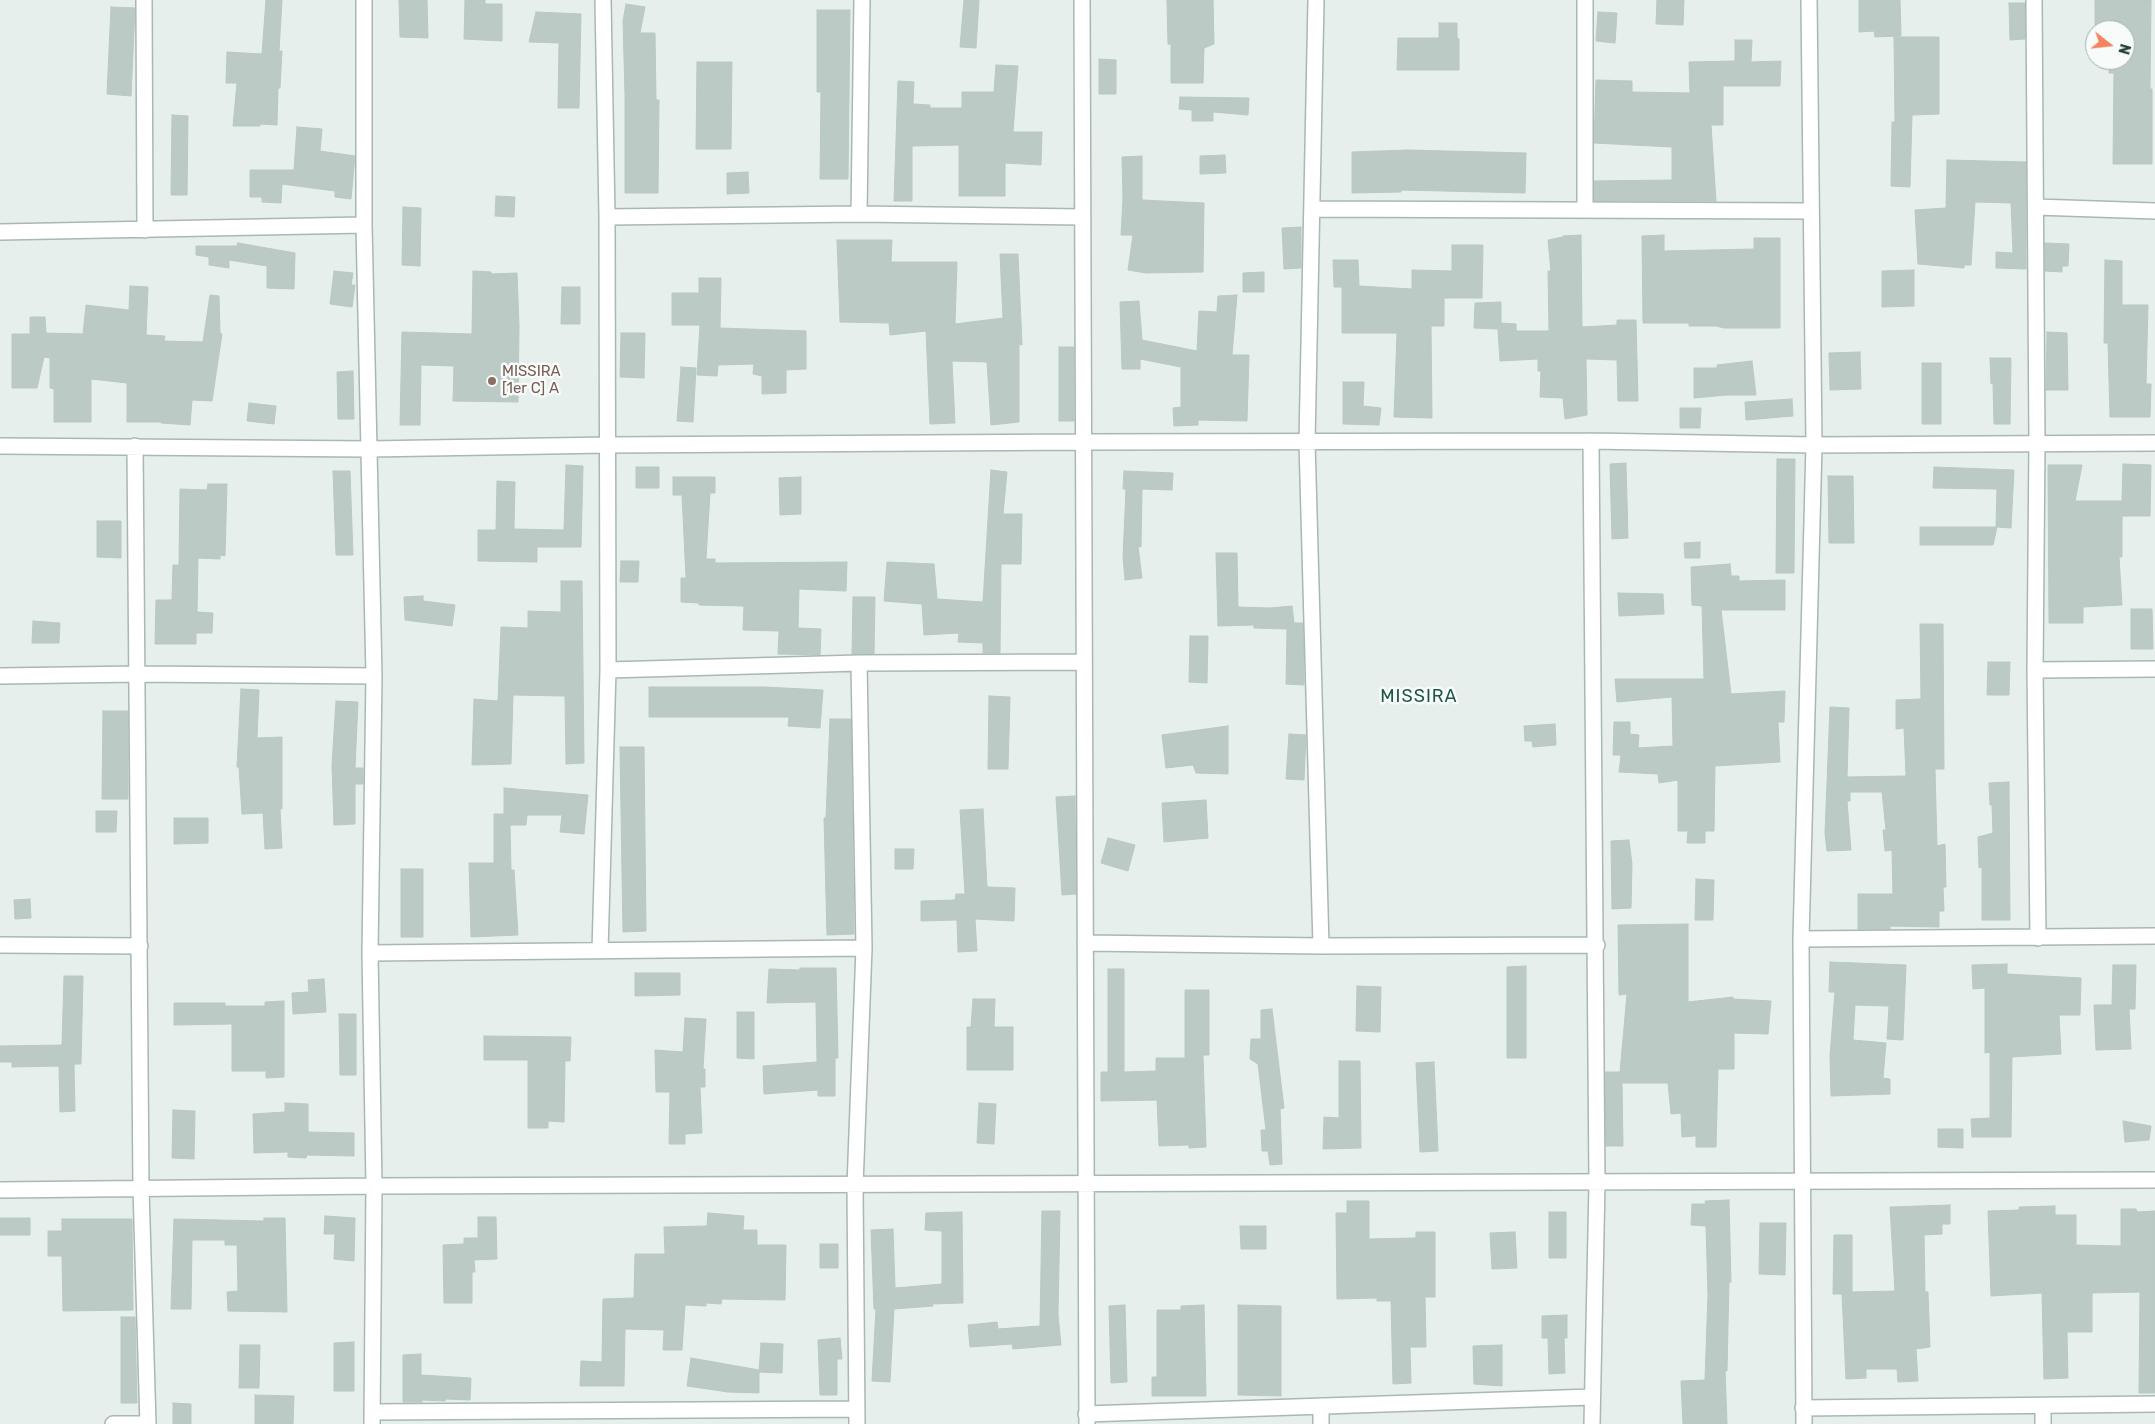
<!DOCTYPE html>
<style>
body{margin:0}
#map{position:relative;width:2155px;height:1424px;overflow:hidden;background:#e6efeb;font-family:Rubik,sans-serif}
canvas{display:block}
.north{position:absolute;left:2085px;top:20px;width:50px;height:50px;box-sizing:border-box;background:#f7fbf9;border:1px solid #a3b1ad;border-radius:50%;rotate:106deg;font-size:14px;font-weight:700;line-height:20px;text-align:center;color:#24423a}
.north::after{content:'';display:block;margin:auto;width:18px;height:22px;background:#f4845f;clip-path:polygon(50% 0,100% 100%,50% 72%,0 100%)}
</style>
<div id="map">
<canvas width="2155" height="1424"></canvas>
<div class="north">N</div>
</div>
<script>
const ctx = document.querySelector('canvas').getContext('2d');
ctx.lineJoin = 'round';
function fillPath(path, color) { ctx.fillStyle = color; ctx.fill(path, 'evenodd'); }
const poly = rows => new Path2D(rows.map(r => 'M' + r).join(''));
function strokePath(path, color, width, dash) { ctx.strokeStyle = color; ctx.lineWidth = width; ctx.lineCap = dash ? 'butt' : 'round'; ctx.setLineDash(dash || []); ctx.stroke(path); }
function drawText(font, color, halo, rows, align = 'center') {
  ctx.font = font + ' Rubik,sans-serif'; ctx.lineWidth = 5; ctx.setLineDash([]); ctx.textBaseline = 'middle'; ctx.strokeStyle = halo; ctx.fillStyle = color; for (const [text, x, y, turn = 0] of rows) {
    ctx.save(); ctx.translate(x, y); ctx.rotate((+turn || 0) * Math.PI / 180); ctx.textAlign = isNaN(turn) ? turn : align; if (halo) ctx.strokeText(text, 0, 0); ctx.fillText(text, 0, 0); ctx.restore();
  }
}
const building = poly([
 [266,0,282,0,279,51,282,51,280,88,278,88,277,125,260,124,260,126,233,126,237,83,226,83,227,52,262,54,266,0],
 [399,0,427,0,428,38,400,37,399,0],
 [465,0,485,0,485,4,502,4,502,41,464,39,465,0],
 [964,0,979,0,976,48,960,47,964,0],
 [1167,0,1213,0,1214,44,1204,48,1203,83,1171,83,1171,44,1168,44,1167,0],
 [1657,0,1684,0,1683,25,1656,24,1657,0],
 [1859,0,1900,0,1901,36,1875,37,1874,31,1859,32,1859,0],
 [2095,0,2151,0,2150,89,2152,89,2152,164,2113,164,2114,73,2109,73,2109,60,2125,60,2125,30,2110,30,2110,27,2095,26,2095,0],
 [2009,3,2025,3,2025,39,2010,40,2009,3],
 [626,4,645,7,640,33,655,33,656,100,659,100,658,193,625,193,625,95,623,21,626,4],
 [111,7,135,8,131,96,107,94,111,7],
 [817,10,850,10,848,179,820,179,821,92,817,92,817,10],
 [536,12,581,14,579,108,558,108,559,43,529,42,536,12],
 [1598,12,1617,13,1615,43,1596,41,1598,12],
 [1439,23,1457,23,1457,38,1459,39,1459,70,1397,70,1398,38,1439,38,1439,23],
 [1894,37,1939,37,1939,114,1912,115,1910,187,1891,186,1892,122,1895,122,1894,37],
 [1735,40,1752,40,1751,62,1781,61,1780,86,1723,86,1723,125,1711,125,1716,201,1594,201,1594,181,1672,180,1672,147,1594,143,1596,80,1632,81,1632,92,1690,93,1689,62,1735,61,1735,40],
 [1099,59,1116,60,1116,94,1099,94,1099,59],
 [697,62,732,62,731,149,696,149,697,62],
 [996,65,1018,66,1013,132,1042,132,1041,165,1005,163,1005,196,959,196,959,145,912,146,912,201,894,201,898,81,914,82,913,104,930,105,930,108,962,108,962,92,994,92,996,65],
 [1180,97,1249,98,1248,115,1213,112,1213,121,1192,121,1192,110,1179,109,1180,97],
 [172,115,188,116,187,195,171,195,172,115],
 [297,127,322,129,320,151,355,156,351,199,335,197,335,191,282,184,281,203,262,202,262,197,250,197,250,170,294,170,297,127],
 [1408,150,1526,153,1525,193,1401,190,1401,192,1352,193,1352,152,1408,150],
 [1225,155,1226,173,1200,174,1200,156,1225,155],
 [1142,156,1142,200,1204,203,1203,272,1146,273,1128,270,1133,235,1121,235,1123,199,1122,157,1142,156],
 [1947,160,2026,162,2026,269,1996,268,1996,252,2013,253,2011,203,1975,202,1971,265,1964,265,1964,268,1918,264,1915,210,1946,208,1947,160],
 [748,172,749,193,727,194,727,173,748,172],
 [496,196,515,197,514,217,495,216,496,196],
 [403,207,421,208,420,266,402,265,403,207],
 [1301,227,1301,268,1284,269,1282,228,1301,227],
 [1581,235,1582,327,1617,325,1617,320,1636,320,1638,401,1618,401,1617,360,1586,359,1587,415,1565,419,1563,398,1540,397,1541,371,1538,371,1538,359,1500,361,1498,329,1474,328,1475,303,1501,302,1501,323,1516,324,1516,331,1549,331,1548,271,1551,271,1548,240,1563,237,1563,236,1581,235],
 [1664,235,1664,251,1754,249,1754,238,1780,238,1780,328,1724,328,1716,326,1689,326,1689,323,1643,323,1642,236,1664,235],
 [837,240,892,240,891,262,957,262,955,324,1003,318,1000,254,1018,254,1022,345,1019,344,1019,422,991,425,987,362,952,361,955,423,930,424,926,331,890,335,889,323,840,322,837,240],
 [238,243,295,253,294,289,267,288,267,266,229,260,229,268,209,265,209,257,196,255,196,246,237,246,238,243],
 [2045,243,2069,244,2068,266,2062,266,2062,272,2045,271,2045,243],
 [1452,245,1483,245,1482,298,1444,298,1444,326,1431,326,1432,418,1394,417,1397,333,1342,333,1342,287,1334,287,1333,260,1358,260,1359,286,1412,289,1412,270,1452,271,1452,245],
 [2105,260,2122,261,2122,305,2148,305,2146,384,2151,384,2150,417,2110,417,2108,343,2104,343,2105,260],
 [1914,270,1914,306,1882,307,1882,271,1914,270],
 [334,271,353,273,351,285,355,285,352,307,330,304,334,271],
 [473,271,491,272,491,274,517,273,519,326,518,402,453,401,454,366,421,365,420,425,400,425,402,332,472,334,473,271],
 [1264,272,1264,292,1243,292,1243,273,1264,272],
 [699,278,721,278,720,328,806,331,806,369,786,370,786,393,762,394,762,376,753,374,754,364,718,365,717,376,697,375,700,325,672,325,672,293,699,293,699,278],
 [130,286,148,287,146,335,165,336,164,341,203,342,210,295,219,296,220,333,222,334,212,401,192,400,190,425,161,423,161,422,127,422,127,383,91,379,91,422,54,422,54,389,50,388,50,358,44,357,37,388,12,388,12,334,30,334,30,317,45,317,46,333,83,334,86,305,129,310,130,286],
 [562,287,580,287,580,324,561,324,562,287],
 [1237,295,1232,355,1249,355,1247,421,1198,420,1198,425,1174,426,1173,408,1181,407,1181,367,1140,359,1140,369,1122,369,1120,302,1139,301,1142,340,1197,351,1199,311,1217,312,1218,296,1237,295],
 [2047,332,2067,333,2068,390,2046,390,2047,332],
 [621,333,645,333,644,378,620,377,621,333],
 [1059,347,1074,347,1074,421,1059,421,1059,347],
 [1860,352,1861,389,1830,390,1829,353,1860,352],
 [1990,358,2011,358,2010,424,1994,424,1993,383,1991,384,1990,358],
 [1752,361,1756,395,1727,395,1694,398,1694,368,1717,368,1717,365,1752,361],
 [1922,363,1941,363,1941,424,1922,424,1922,363],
 [681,367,696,368,693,422,677,421,681,367],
 [353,371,354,419,338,419,337,372,353,371],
 [1343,382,1364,382,1363,406,1381,408,1379,425,1343,424,1343,382],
 [1792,399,1793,416,1746,420,1745,402,1792,399],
 [249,403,276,406,274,424,247,421,249,403],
 [1680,408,1701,408,1700,428,1680,428,1680,408],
 [1777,459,1795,459,1794,573,1776,573,1777,459],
 [1626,463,1628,538,1612,539,1610,464,1626,463],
 [2123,464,2151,465,2150,516,2122,516,2122,557,2119,557,2122,605,2083,607,2083,623,2049,623,2048,465,2082,465,2075,501,2122,501,2123,464],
 [566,465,583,466,581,547,537,547,537,562,478,561,478,530,496,530,497,481,515,482,514,529,564,530,566,465],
 [636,467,659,467,659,488,636,488,636,467],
 [1934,467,2014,470,2011,528,1997,527,1993,545,1920,545,1920,527,1996,527,1997,489,1933,488,1934,467],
 [991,470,1007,472,1003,514,1022,514,1021,564,1001,564,1000,653,983,653,983,643,958,642,959,633,924,635,922,604,884,601,887,562,934,564,937,599,983,602,991,470],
 [333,471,350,471,353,555,336,555,333,471],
 [1124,471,1173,473,1172,490,1142,489,1141,547,1138,546,1142,578,1125,580,1123,557,1126,489,1123,489,1124,471],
 [1828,476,1853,476,1854,543,1829,543,1828,476],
 [673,477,715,477,715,493,710,493,706,559,715,559,715,563,847,562,846,591,799,589,798,628,821,629,820,655,778,654,779,631,743,630,744,606,699,605,699,603,681,602,681,578,686,578,682,495,673,495,673,477],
 [801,477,801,514,780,515,779,478,801,477],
 [208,484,227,484,225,556,220,555,220,559,198,558,197,612,213,613,212,633,196,633,196,644,155,644,156,600,172,600,173,565,179,565,180,489,207,490,208,484],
 [97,521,121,521,121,558,97,557,97,521],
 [1700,542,1700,558,1685,558,1684,543,1700,542],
 [1216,553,1237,553,1238,607,1270,608,1292,606,1294,623,1303,623,1304,685,1286,684,1287,629,1254,628,1254,625,1218,626,1216,553],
 [621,561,639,561,638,582,620,582,621,561],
 [1730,564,1731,576,1739,576,1739,581,1785,580,1785,610,1721,610,1731,694,1785,691,1784,722,1778,722,1780,762,1715,766,1714,831,1705,831,1705,843,1687,843,1688,831,1678,831,1678,780,1659,783,1658,774,1619,772,1621,755,1613,755,1614,722,1630,722,1630,734,1639,735,1638,748,1673,746,1672,697,1617,702,1615,679,1704,679,1702,606,1692,605,1691,567,1730,564],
 [561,581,582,581,584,763,566,764,565,696,513,695,511,764,472,765,474,699,498,701,501,627,528,628,528,611,561,612,561,581],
 [1618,593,1663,594,1664,614,1619,616,1618,593],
 [423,596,423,601,455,605,452,626,405,620,404,597,423,596],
 [853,597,875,597,874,654,852,654,853,597],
 [2131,609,2152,609,2153,649,2131,649,2131,609],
 [33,621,60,623,59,643,32,643,33,621],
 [1920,624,1943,624,1944,769,1935,769,1937,846,1945,844,1946,887,1943,887,1944,911,1939,911,1939,927,1890,926,1890,929,1858,929,1858,894,1893,894,1892,850,1885,851,1883,830,1886,830,1882,792,1850,792,1850,801,1847,801,1851,850,1827,851,1825,833,1830,707,1849,708,1847,777,1906,776,1904,728,1896,729,1896,700,1921,699,1920,624],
 [1190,636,1208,636,1207,683,1189,682,1190,636],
 [1988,662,2010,662,2009,695,1987,695,1988,662],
 [649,687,764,687,823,690,820,728,788,726,789,717,649,717,649,687],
 [241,689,259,690,257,738,282,737,282,809,280,809,282,848,265,849,263,813,242,814,239,767,237,767,241,689],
 [989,696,1010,697,1008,769,988,769,989,696],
 [336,701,358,702,355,768,363,768,363,784,355,784,355,824,334,825,332,765,336,701],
 [103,711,128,711,128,799,102,799,103,711],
 [830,719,851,719,854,934,827,935,824,818,826,818,830,719],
 [1555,724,1556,745,1533,747,1532,741,1525,741,1524,726,1555,724],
 [1228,726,1228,774,1196,773,1193,765,1166,768,1162,735,1228,726],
 [1289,734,1306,735,1304,780,1286,779,1289,734],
 [620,747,644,747,646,931,623,932,620,747],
 [2009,782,2010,920,1982,920,1982,867,1979,868,1978,837,1993,833,1992,805,1990,805,1989,783,2009,782],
 [504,788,588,795,584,834,560,832,562,815,527,815,526,825,510,825,511,870,514,870,518,935,471,937,469,863,494,863,494,814,504,814,504,788],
 [1075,796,1076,894,1062,895,1056,797,1075,796],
 [1206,800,1208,838,1164,842,1162,803,1206,800],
 [983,809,987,887,1015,888,1014,921,975,919,977,951,958,952,957,920,921,921,921,901,955,900,956,894,965,894,960,810,983,809],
 [96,811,117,811,116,832,96,832,96,811],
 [174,818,208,818,208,843,174,844,174,818],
 [1108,838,1135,845,1128,871,1101,863,1108,838],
 [1629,840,1632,864,1631,908,1612,909,1611,841,1629,840],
 [895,849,914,849,913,869,895,869,895,849],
 [401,869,423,869,423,937,401,937,401,869],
 [1696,879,1714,880,1713,920,1695,920,1696,879],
 [30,899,31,918,15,919,14,900,30,899],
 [1688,924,1688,1002,1733,997,1733,999,1771,1001,1768,1034,1734,1033,1734,1069,1718,1069,1716,1147,1696,1147,1696,1136,1682,1137,1681,1113,1671,1114,1668,1083,1622,1083,1623,1146,1606,1146,1605,1072,1620,1072,1627,994,1619,995,1618,925,1688,924],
 [1830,962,1906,965,1903,1040,1887,1039,1889,1006,1855,1005,1853,1040,1886,1043,1883,1078,1890,1079,1890,1094,1831,1096,1830,1056,1835,992,1829,992,1830,962],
 [2007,964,2007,974,2081,978,2080,1015,2059,1015,2061,1054,2012,1057,2011,1137,1972,1137,1971,1119,1990,1118,1990,1052,1985,1053,1985,988,1973,989,1972,965,2007,964],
 [2113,965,2136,965,2135,1009,2129,1009,2131,1049,2096,1050,2094,1005,2112,1005,2113,965],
 [1526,966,1526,1058,1507,1058,1507,967,1526,966],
 [800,968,836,968,838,1058,835,1058,835,1096,818,1096,818,1090,764,1094,763,1066,817,1062,816,1002,767,1003,769,969,800,970,800,968],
 [1108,969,1124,969,1124,1072,1156,1071,1156,1058,1185,1058,1185,990,1209,990,1209,1055,1203,1055,1206,1147,1189,1148,1189,1145,1159,1146,1157,1100,1101,1101,1101,1072,1108,1072,1108,969],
 [635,973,680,973,680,995,635,996,635,973],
 [64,976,83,976,81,1064,74,1064,75,1111,60,1112,59,1066,12,1067,12,1062,0,1062,0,1046,62,1045,64,976],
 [324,979,326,1012,293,1014,292,993,309,992,308,980,324,979],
 [1357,986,1381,987,1380,1032,1356,1031,1357,986],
 [973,999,995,999,994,1027,1013,1027,1013,1070,967,1070,967,1027,971,1027,973,999],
 [284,1001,284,1077,266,1078,266,1071,232,1071,232,1024,174,1025,174,1003,225,1003,225,1006,265,1006,265,1002,284,1001],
 [1272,1009,1284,1108,1280,1109,1282,1164,1270,1165,1268,1151,1262,1151,1261,1130,1266,1130,1258,1064,1250,1059,1251,1039,1261,1039,1261,1010,1272,1009],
 [737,1012,754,1012,754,1059,737,1058,737,1012],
 [339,1014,356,1014,356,1075,340,1075,339,1014],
 [685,1018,706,1019,703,1069,705,1069,705,1087,700,1087,702,1133,685,1134,685,1144,669,1144,670,1092,656,1092,655,1050,683,1052,685,1018],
 [484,1036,571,1037,570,1061,565,1061,564,1122,548,1121,548,1128,528,1128,528,1060,484,1060,484,1036],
 [1339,1061,1360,1061,1361,1148,1323,1149,1324,1117,1339,1118,1339,1061],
 [1434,1062,1438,1151,1420,1152,1416,1063,1434,1062],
 [285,1103,308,1104,308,1132,354,1133,354,1156,307,1155,306,1158,288,1157,288,1152,254,1153,253,1114,285,1112,285,1103],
 [979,1103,996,1104,994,1144,977,1143,979,1103],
 [173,1110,195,1111,194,1159,172,1158,173,1110],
 [2123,1121,2151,1126,2149,1140,2125,1142,2123,1121],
 [1938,1129,1963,1129,1963,1148,1938,1147,1938,1129],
 [1729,1200,1731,1282,1729,1282,1727,1371,1725,1371,1727,1424,1683,1424,1681,1381,1705,1380,1708,1295,1706,1226,1691,1225,1692,1204,1706,1204,1705,1201,1729,1200],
 [1347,1201,1369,1201,1369,1239,1416,1238,1416,1232,1435,1232,1435,1297,1425,1297,1426,1347,1410,1347,1411,1383,1393,1384,1391,1301,1377,1301,1377,1298,1337,1299,1336,1213,1347,1213,1347,1201],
 [1950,1205,1950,1224,1942,1224,1942,1234,1924,1235,1925,1292,1928,1292,1930,1347,1916,1349,1918,1381,1898,1382,1897,1369,1866,1369,1866,1378,1846,1379,1842,1294,1833,1294,1834,1235,1852,1235,1852,1292,1895,1291,1890,1207,1950,1205],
 [2055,1206,2055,1215,2076,1215,2076,1245,2121,1246,2121,1209,2136,1209,2137,1212,2155,1211,2155,1393,2139,1393,2140,1292,2092,1293,2092,1332,2067,1332,2068,1378,2044,1379,2042,1293,1991,1296,1988,1211,2019,1210,2019,1207,2055,1206],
 [1042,1211,1060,1211,1058,1315,1061,1345,1013,1349,1012,1344,970,1347,968,1325,997,1322,998,1329,1040,1326,1042,1211],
 [962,1212,963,1303,932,1304,933,1306,894,1309,890,1382,872,1381,876,1309,874,1309,871,1230,893,1229,895,1288,942,1284,942,1231,925,1230,926,1213,962,1212],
 [1549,1212,1566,1212,1566,1258,1549,1258,1549,1212],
 [708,1213,744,1216,743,1230,757,1230,757,1245,786,1245,785,1300,722,1299,721,1304,706,1303,706,1306,685,1305,682,1350,663,1350,664,1330,625,1329,624,1386,580,1386,581,1361,602,1362,603,1299,634,1298,635,1254,665,1254,664,1227,707,1226,708,1213],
 [325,1216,355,1218,354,1261,334,1259,335,1234,324,1234,325,1216],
 [478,1217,496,1217,497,1259,474,1260,475,1272,472,1272,472,1303,444,1303,443,1245,464,1244,464,1238,478,1238,478,1217],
 [0,1218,30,1218,30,1235,0,1235,0,1218],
 [264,1218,285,1218,287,1312,228,1311,227,1292,238,1291,237,1245,225,1245,225,1240,192,1240,191,1309,171,1309,174,1219,264,1221,264,1218],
 [62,1219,132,1219,133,1310,63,1311,62,1256,48,1256,48,1231,62,1231,62,1219],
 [1760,1223,1786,1223,1785,1275,1759,1274,1760,1223],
 [1240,1226,1266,1226,1266,1249,1241,1249,1240,1226],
 [1515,1232,1517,1268,1492,1269,1490,1233,1515,1232],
 [820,1244,838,1244,838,1268,820,1268,820,1244],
 [1125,1305,1127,1382,1111,1383,1109,1306,1125,1305],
 [1204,1305,1206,1396,1152,1396,1152,1377,1157,1377,1157,1310,1181,1310,1181,1306,1204,1305],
 [1238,1305,1281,1306,1281,1396,1238,1395,1238,1305],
 [1567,1315,1567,1338,1564,1338,1565,1373,1549,1374,1548,1338,1542,1338,1542,1316,1567,1315],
 [121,1317,135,1317,137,1403,121,1403,121,1317],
 [840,1338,842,1359,837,1359,837,1395,820,1395,818,1340,840,1338],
 [354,1342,354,1391,334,1391,334,1343,354,1342],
 [761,1343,783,1344,782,1373,759,1372,761,1343],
 [240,1345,260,1345,259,1388,239,1388,240,1345],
 [1502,1345,1502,1386,1474,1384,1473,1346,1502,1345],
 [421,1354,421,1375,471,1378,470,1400,446,1399,445,1401,422,1400,422,1402,403,1402,403,1355,421,1354],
 [691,1358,759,1370,759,1393,728,1392,687,1386,691,1358],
 [255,1395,294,1396,293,1424,255,1424,255,1395],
 [173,1403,191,1404,191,1424,173,1424,173,1403]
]);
const minor = poly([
 [144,0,145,230],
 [364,0,364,225,374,676,370,953,374,1186,372,1424],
 [1082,0,1087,1424],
 [1316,0,1307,442,1321,946],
 [1585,0,1585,209],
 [2034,0,2037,442,2035,670,2038,938],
 [2036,207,2155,211],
 [1312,209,1811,211],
 [859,214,862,0],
 [607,217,859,214,1083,217],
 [0,232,364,225],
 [1591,441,1597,1183,1592,1424],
 [0,446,369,449,608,445,1084,442,1591,441,1814,445,2155,443],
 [135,446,141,1189,148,1424],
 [608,670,859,663,1084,662],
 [2035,670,2155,669],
 [0,676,137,674,374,676],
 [1801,939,2155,936],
 [1085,943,1321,946,1597,945],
 [0,945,140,946],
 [600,951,608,670,607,217,603,0],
 [370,953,864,948],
 [0,1190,374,1186,2155,1180],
 [2043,1406,2043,1424],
 [1803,1408,2155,1404],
 [373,1412,856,1409],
 [1086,1414,1592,1397],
 [113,1424,148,1424],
 [857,1424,855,1186,864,948,859,663],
 [1321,1424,1321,1406],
 [1804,1424,1801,939,1814,445,1809,0]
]);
const markers = [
 [492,381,5,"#8d6e63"]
];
const educationNames = [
 ["MISSIRA",502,372],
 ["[1er C] A",502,389]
];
const quarterNames = [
 ["MISSIRA",1419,697]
];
fillPath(building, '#bbcac4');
strokePath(building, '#b8c9c2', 1);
strokePath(minor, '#a8b8b2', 18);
strokePath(minor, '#fff', 15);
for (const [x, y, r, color] of markers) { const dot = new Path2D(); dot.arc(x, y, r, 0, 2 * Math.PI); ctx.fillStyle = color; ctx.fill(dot); strokePath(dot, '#f7fbf9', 2); }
drawText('15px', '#785e54', '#f7fbf9', educationNames, 'left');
ctx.letterSpacing = '1px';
drawText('18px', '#1f5548', '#f7fbf9', quarterNames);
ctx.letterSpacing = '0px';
</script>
